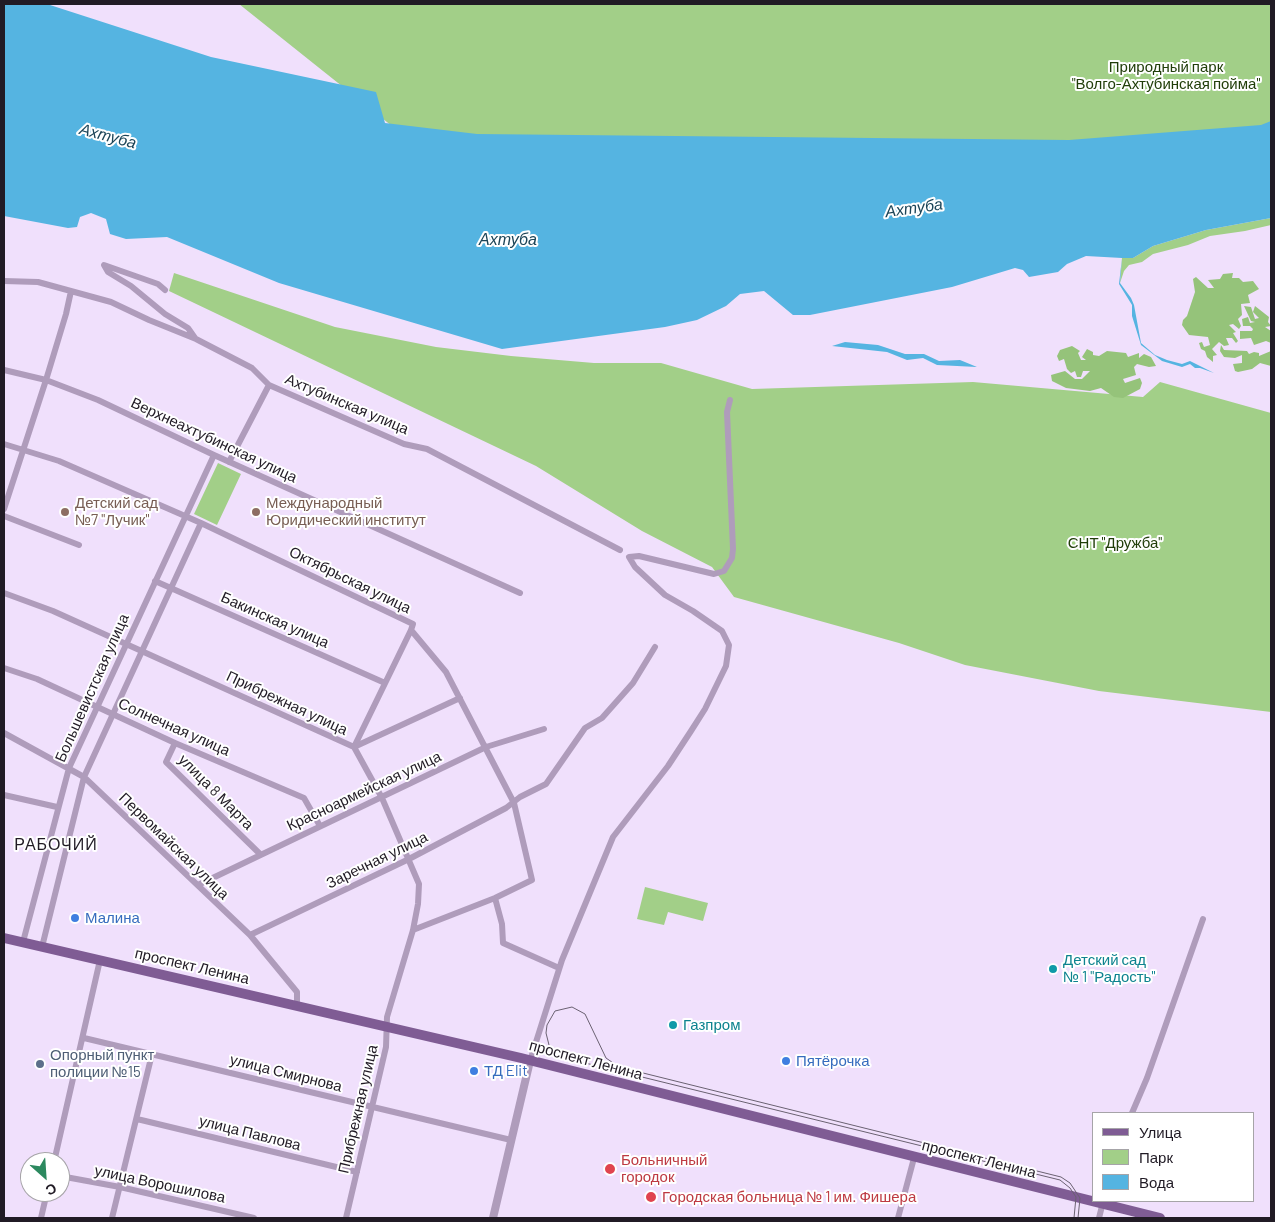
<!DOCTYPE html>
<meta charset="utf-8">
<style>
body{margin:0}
#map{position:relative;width:1275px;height:1222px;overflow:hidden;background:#f0e0fc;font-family:Barlow,sans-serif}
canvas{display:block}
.frame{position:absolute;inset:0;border:5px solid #211b25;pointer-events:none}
.legend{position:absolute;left:1092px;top:1112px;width:162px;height:90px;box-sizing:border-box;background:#fff;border:1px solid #a6a4a8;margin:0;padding:6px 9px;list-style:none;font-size:15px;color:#211b25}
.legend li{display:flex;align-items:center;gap:10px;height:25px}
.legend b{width:25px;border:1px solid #a6a4a8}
.north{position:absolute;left:20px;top:1152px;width:50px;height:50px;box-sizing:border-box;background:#fff;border:1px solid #a6a4a8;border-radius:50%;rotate:154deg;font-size:14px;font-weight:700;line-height:20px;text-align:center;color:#211b25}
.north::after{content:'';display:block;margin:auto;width:18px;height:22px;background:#2c895f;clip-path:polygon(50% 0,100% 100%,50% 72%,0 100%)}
</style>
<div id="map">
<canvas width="1275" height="1222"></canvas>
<div class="frame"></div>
<ul class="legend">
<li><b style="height:6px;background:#7f5c94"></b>Улица</li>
<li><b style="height:14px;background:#a2cf88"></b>Парк</li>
<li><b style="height:14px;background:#55b4e1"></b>Вода</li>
</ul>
<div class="north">С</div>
</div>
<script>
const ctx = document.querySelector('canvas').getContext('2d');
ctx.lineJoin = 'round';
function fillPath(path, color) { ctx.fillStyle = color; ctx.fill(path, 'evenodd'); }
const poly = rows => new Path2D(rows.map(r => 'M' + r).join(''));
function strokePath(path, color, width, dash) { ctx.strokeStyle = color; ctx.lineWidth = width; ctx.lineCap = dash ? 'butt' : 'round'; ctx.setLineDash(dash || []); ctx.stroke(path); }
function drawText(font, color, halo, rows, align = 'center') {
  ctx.font = font + ' Barlow,sans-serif'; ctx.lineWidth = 4; ctx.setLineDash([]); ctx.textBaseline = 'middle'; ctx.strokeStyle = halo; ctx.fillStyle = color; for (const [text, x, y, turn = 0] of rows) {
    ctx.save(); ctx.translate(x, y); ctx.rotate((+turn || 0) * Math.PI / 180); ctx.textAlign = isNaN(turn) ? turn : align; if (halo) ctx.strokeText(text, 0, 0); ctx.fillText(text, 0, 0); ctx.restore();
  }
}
const green = poly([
 [239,4,1271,4,1271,129,1214,149,412,142],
 [1271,218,1271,225,1245,231,1210,236,1188,245,1153,254,1142,262,1129,265,1124,271,1120,283,1122,258,1133,258,1153,246,1206,230],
 [174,273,335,327,436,347,511,356,594,363,661,363,752,389,973,382,1143,397,1160,382,1271,413,1271,712,1099,691,965,665,899,643,734,597,712,567,642,531,536,466,169,291],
 [218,463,241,474,217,525,194,514],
 [645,887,708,903,703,921,668,912,664,925,637,919]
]);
const forest = poly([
 [1233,273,1232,278,1239,278,1243,282,1253,281,1259,289,1248,295,1250,303,1241,304,1242,315,1238,319,1241,326,1239,329,1233,324,1229,325,1236,332,1233,333,1238,341,1236,343,1232,338,1226,338,1229,345,1224,346,1219,342,1212,349,1217,355,1213,356,1213,362,1207,357,1205,351,1201,349,1199,343,1202,342,1204,347,1210,345,1208,337,1189,335,1182,325,1183,320,1187,316,1195,292,1193,279,1196,277,1208,288,1214,288,1208,280,1220,279,1223,274],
 [1244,306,1251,307,1255,319,1259,318,1253,312,1255,306,1269,317,1268,322,1271,326,1265,327,1271,331,1271,343,1266,341,1254,345,1251,338,1240,339,1240,331,1252,331,1253,329,1250,326,1243,326,1242,319,1248,317,1250,323,1255,322,1251,321],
 [1221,345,1224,350,1247,351,1249,354,1254,352,1259,353,1259,356,1271,351,1271,366,1260,363,1252,369,1238,372,1235,371,1233,364,1242,363,1242,355,1235,358,1224,357,1220,351],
 [1072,346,1080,351,1078,353,1081,360,1086,360,1082,357,1087,349,1093,352,1093,355,1099,356,1107,351,1126,353,1128,357,1139,353,1139,358,1144,354,1151,357,1156,366,1149,367,1137,364,1134,367,1136,375,1123,379,1125,383,1140,378,1142,383,1140,389,1123,398,1114,397,1101,388,1090,391,1066,388,1052,381,1051,375,1065,371,1075,379,1082,379,1090,371,1083,371,1081,377,1077,377,1075,371,1071,373,1067,369,1064,359,1059,361,1057,356,1060,350]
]);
const water = poly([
 [4,4,50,5,211,57,376,92,385,123,477,134,1069,140,1261,125,1271,121,1271,218,1206,230,1153,246,1133,258,1122,258,1120,283,1131,298,1134,305,1141,343,1155,355,1167,360,1182,364,1190,361,1214,373,1200,368,1195,368,1190,364,1182,367,1162,361,1141,345,1132,316,1132,305,1119,284,1122,258,1086,256,1067,264,1058,272,1029,277,1023,270,1015,268,952,287,810,315,793,315,764,291,740,294,726,306,697,320,665,327,502,349,279,283,167,237,126,239,110,234,106,219,91,213,80,217,77,227,68,228,4,216],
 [845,342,878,345,905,354,924,354,939,361,960,360,977,367,937,365,923,358,907,360,887,352,832,346]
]);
const minor = poly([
 [4,281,38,282,111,302,149,320,196,339,252,368,269,385,404,444,427,449,620,550],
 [165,290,158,284,104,265,108,272,131,286,165,314,188,328,195,338],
 [4,370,46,380,98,400,214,455,520,593],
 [4,444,59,461,201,523,413,624,411,630,446,672,514,803,532,880,495,898,413,930],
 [229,462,269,385],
 [4,509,46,380,66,314,71,291],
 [4,516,79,545],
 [155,581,385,683],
 [4,593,53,611,354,747,382,798,419,884,418,904,413,930,387,1017,386,1047,346,1218],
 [4,668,37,679,175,743,304,798,320,826],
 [4,733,84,777,250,935,297,992,297,1006],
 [175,743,166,762,260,854],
 [354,747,411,630],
 [354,747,460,698],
 [4,795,57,807],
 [198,885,486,747,544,729],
 [495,898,502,924,503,943,559,968],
 [250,935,409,859,506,808,520,797,546,784,585,728,602,718,633,683,655,647],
 [23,942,69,768,214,455],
 [42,947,84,777,201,523],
 [84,1038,511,1140],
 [530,1061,562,960,613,837,668,766,691,731,705,709,726,666,729,645,722,631,693,611,665,595,635,567,629,557,639,556,714,574,724,571,732,558,733,549,727,412,730,400],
 [1132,1113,1147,1078,1203,919],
 [137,1119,357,1172],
 [54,1162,100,960],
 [60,1176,120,1187,254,1218],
 [41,1218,47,1192],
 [112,1218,152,1054],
 [898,1218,914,1158],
 [1099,1218,1103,1202]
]);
const tertiary = poly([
 [493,1218,530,1061]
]);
const primary = poly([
 [4,938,521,1058,1160,1218]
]);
const tram = poly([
 [1074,1218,1076,1197,1070,1188,1060,1180,565,1058,558,1055,549,1045,546,1033,547,1025,555,1011,572,1007,585,1014,606,1058,619,1067,1061,1177,1070,1183,1080,1198,1078,1218]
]);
const markers = [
 [65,512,5,"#8d6e63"],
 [256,512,5,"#8d6e63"],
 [75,918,5,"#3f7fe0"],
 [1053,969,5,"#0f9aa8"],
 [673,1025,5,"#0f9aa8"],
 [786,1061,5,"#3f7fe0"],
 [40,1064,5,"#5c6f8a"],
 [474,1071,5,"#3f7fe0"],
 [610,1169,6,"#e0444e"],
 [651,1197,6,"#e0444e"]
];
const parkNames = [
 ["Природный парк",1166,67],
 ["\"Волго-Ахтубинская пойма\"",1166,84],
 ["СНТ \"Дружба\"",1115,543]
];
const streetNames = [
 ["Ахтубинская улица",347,404,23],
 ["Верхнеахтубинская улица",214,440,25],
 ["Октябрьская улица",350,580,26],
 ["Бакинская улица",275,620,24],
 ["Большевистская улица",92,688,-66],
 ["Прибрежная улица",287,703,25],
 ["Солнечная улица",174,727,24],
 ["Красноармейская улица",364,791,-25],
 ["улица 8 Марта",216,792,45],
 ["Первомайская улица",174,846,44],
 ["Заречная улица",377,860,-26],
 ["проспект Ленина",192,966,13],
 ["проспект Ленина",586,1060,15],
 ["улица Смирнова",286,1073,14],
 ["Прибрежная улица",358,1109,-77],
 ["улица Павлова",250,1133,14],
 ["проспект Ленина",979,1159,14],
 ["улица Ворошилова",160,1184,12]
];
const educationNames = [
 ["Детский сад",75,503],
 ["№7 \"Лучик\"",75,520],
 ["Международный",266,503],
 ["Юридический институт",266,520]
];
const shopNames = [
 ["Малина",85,918],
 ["Пятёрочка",796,1061],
 ["ТД Elit",484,1071]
];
const cultureNames = [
 ["Детский сад",1063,960],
 ["№ 1 \"Радость\"",1063,977],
 ["Газпром",683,1025]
];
const serviceNames = [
 ["Опорный пункт",50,1055],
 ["полиции №15",50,1072]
];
const healthNames = [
 ["Больничный",621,1160],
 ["городок",621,1177],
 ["Городская больница № 1 им. Фишера",662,1197]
];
const waterNames = [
 ["Ахтуба",108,136,15],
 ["Ахтуба",914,208,-8],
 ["Ахтуба",508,240]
];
const neighbourhoodNames = [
 ["РАБОЧИЙ",56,845]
];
fillPath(green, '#a2cf88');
fillPath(forest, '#95c37a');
fillPath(water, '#55b4e1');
strokePath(minor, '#af9cbb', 6);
strokePath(tertiary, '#af9cbb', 8);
strokePath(primary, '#7f5c94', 10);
strokePath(tram, '#6a6171', 1);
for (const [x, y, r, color] of markers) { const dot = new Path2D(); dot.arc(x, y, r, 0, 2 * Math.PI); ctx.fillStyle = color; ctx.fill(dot); strokePath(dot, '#fff', 2); }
drawText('15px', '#213e0a', '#fff', parkNames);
drawText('15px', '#211b25', '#fff', streetNames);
drawText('15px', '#785e54', '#fff', educationNames, 'left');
drawText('15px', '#366cbe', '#fff', shopNames, 'left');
drawText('15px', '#0d838f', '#fff', cultureNames, 'left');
drawText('15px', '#4e5e75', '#fff', serviceNames, 'left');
drawText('15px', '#be3a42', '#fff', healthNames, 'left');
drawText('italic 16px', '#1c4558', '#fff', waterNames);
ctx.letterSpacing = '1px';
drawText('16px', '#211b25', '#fff', neighbourhoodNames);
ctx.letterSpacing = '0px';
</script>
